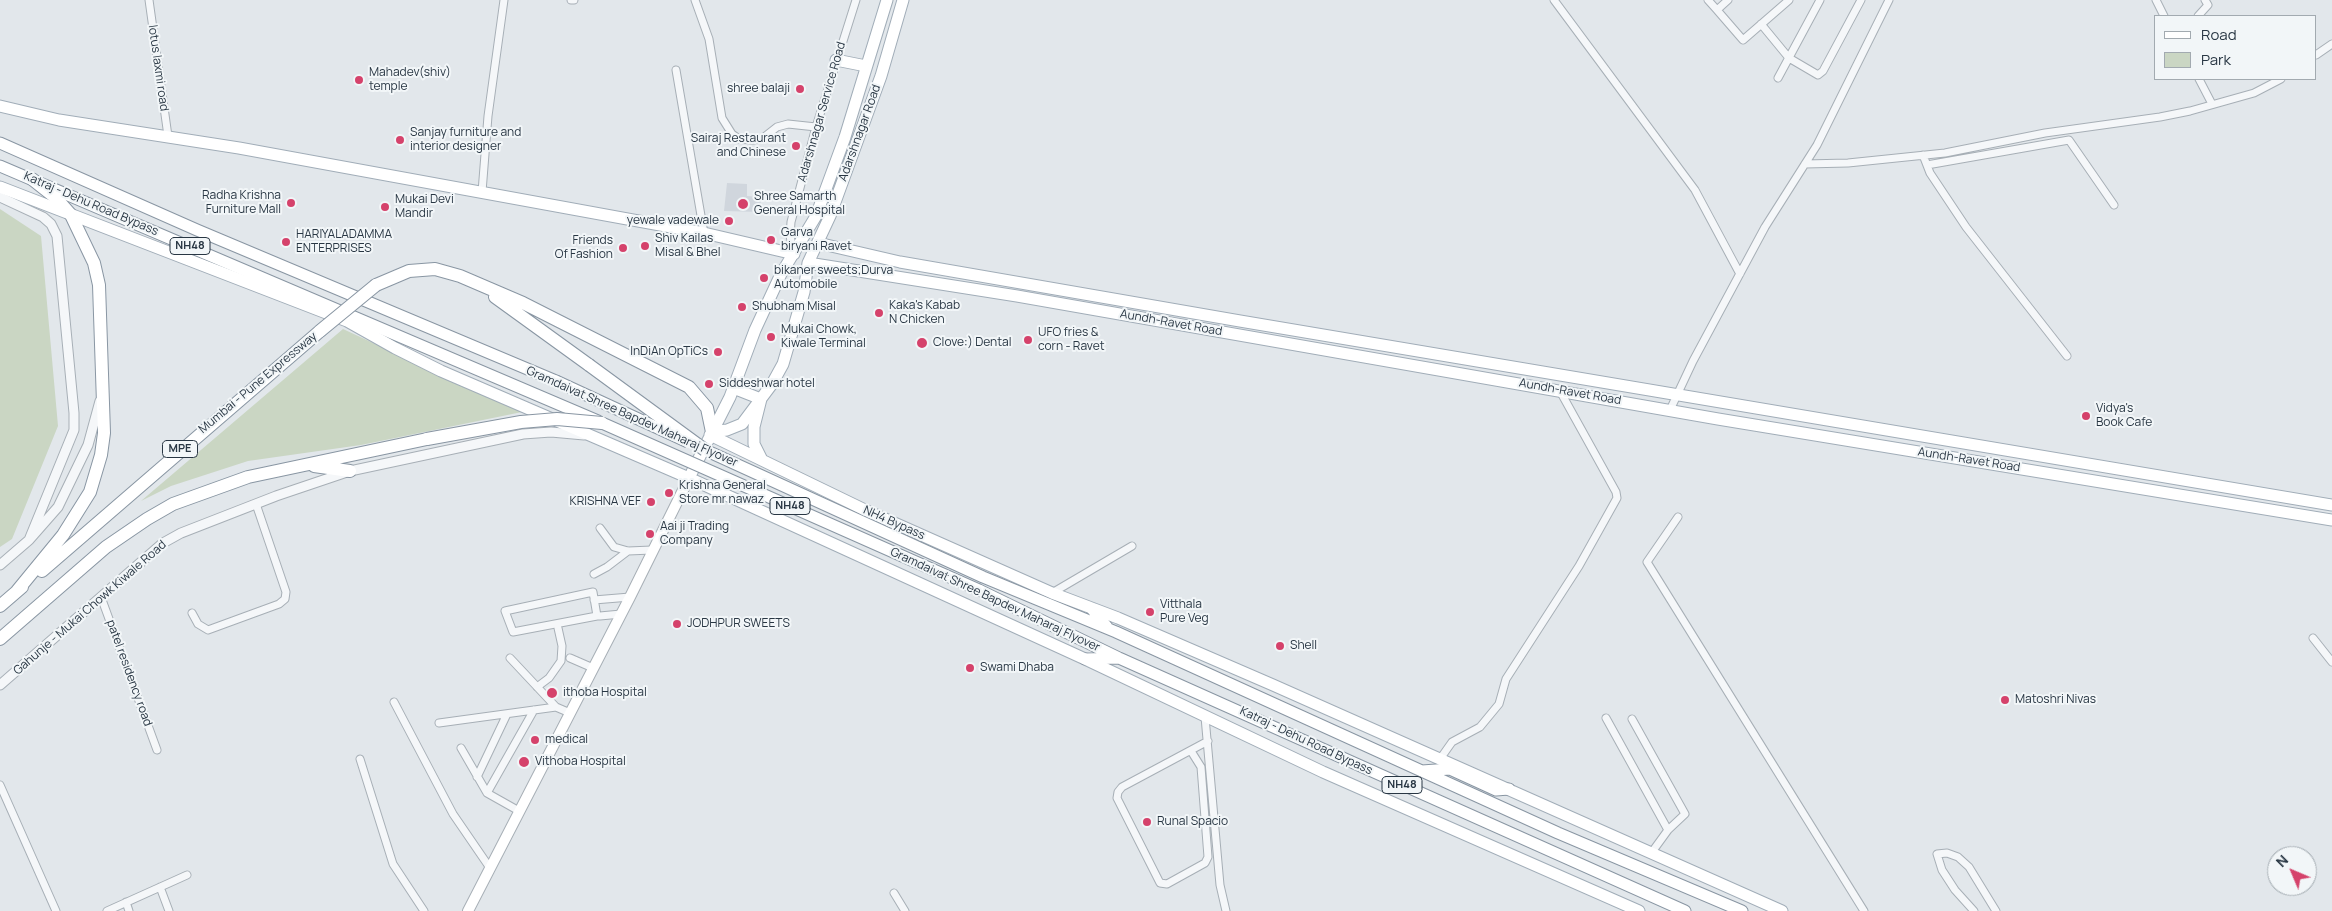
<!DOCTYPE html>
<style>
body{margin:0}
#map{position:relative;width:2332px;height:911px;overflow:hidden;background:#e2e7eb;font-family:Manrope,sans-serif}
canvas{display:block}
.legend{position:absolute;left:2154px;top:15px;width:162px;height:65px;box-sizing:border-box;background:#f2f6f8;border:1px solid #a2aab0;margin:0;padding:6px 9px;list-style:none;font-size:15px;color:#293744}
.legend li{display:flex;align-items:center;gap:10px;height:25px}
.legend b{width:25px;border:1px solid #a2aab0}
.north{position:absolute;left:2267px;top:846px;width:50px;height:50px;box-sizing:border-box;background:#f2f6f8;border:1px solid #a2aab0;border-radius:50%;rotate:315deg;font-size:14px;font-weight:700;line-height:20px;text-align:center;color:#293744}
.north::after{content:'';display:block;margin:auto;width:18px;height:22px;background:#d5426b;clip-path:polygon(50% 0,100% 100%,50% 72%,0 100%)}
</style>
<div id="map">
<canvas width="2332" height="911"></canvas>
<ul class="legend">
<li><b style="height:6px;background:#fff"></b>Road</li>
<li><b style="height:14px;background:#cad6c3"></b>Park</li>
</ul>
<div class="north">N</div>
</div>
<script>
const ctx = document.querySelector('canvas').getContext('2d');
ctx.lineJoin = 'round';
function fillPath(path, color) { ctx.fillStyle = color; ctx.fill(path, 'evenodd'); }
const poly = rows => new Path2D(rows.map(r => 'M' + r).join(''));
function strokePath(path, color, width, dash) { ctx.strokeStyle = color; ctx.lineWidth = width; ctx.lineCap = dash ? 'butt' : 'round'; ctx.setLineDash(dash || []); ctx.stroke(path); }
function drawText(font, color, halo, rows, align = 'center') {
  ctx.font = font + ' Manrope,sans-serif'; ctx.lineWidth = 4; ctx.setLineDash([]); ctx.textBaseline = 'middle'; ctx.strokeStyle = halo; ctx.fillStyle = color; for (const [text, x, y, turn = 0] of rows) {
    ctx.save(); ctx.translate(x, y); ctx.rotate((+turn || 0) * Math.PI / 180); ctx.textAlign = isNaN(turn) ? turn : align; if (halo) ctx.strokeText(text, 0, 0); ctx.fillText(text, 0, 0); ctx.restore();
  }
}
const built = poly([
 [727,183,747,184,747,196,761,197,760,212,724,211]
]);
const green = poly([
 [0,209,41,236,58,426,12,539,0,547],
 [343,329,522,412,361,445,248,461,171,486,141,501]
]);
const minor = poly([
 [149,0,168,136],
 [571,0,574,0],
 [695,0,709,39,722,118,732,134,739,139,753,140,763,138,777,127,788,124,816,127],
 [1554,0,1695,190,1740,274],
 [1708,0,1717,10,1728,0],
 [2156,0,2164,16],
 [1717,10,1743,40,1789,0],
 [2198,16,2208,5,2205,0],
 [1761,24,1789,58,1818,75,1823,71,1861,0],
 [2316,55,2332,44],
 [676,70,704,233],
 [1778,78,1820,0],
 [2199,79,2212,104],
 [1923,155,1930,173,1966,227,2067,356],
 [1805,164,1848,163,1945,153,2045,133,2160,117,2190,111,2254,93,2281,79],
 [1927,165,2069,140,2114,205],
 [482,192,488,116,504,0],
 [794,254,790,236,791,222,816,127,856,0],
 [1670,410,1693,361,1765,227,1817,145,1889,0],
 [1678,517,1647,562,1864,911],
 [600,528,614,547,628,551,652,550],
 [594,574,607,567,628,551],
 [1052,593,1132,546],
 [101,597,157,750],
 [594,600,630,597],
 [192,613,198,624,208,630,279,604,285,599,286,592,256,504],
 [597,616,593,592,505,611,513,632,597,616,600,616,621,614],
 [2313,638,2332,662],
 [510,658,556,707],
 [570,658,593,668],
 [537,687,549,678,561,661,562,646,558,628],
 [394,702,453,814,490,868],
 [1205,717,1220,885,1226,911],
 [1606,718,1668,830],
 [1632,719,1685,814,1668,830,1652,852],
 [439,723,556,707,570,713],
 [461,748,487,793,519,811],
 [1191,751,1201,767,1208,857,1205,863,1167,884,1160,883,1117,798,1118,792,1122,787,1208,741],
 [360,759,393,864,424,911],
 [1440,759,1452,742,1480,727,1499,704,1506,679,1579,566,1617,498,1616,492,1560,391],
 [477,777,507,714],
 [0,785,56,911],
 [487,793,534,710],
 [160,887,169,911],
 [894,893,905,911],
 [126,902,129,911],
 [107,911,187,875],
 [1974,911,1955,890,1942,870,1937,854,1947,853,1958,857,1969,867,1996,911]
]);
const tertiary = poly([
 [0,197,43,217,51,224,57,236,74,413,74,430,29,540],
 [0,565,29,540,58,507,88,445,100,401],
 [0,685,163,543,181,533,276,496,350,471,523,434,551,432,584,435]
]);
const secondary = poly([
 [468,911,630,597,689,478]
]);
const primary = poly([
 [836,60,866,66],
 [0,106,59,120,239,148,704,233,794,254],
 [0,187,347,321,395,348,441,371,689,478,1085,659,1323,772,1639,911],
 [818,243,900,262,1240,321,2332,505],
 [808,263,1017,296,1718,419,2332,520],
 [733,388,761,399,754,427,754,444,761,458],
 [712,432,727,430,742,424,772,384,783,364,804,292,808,263,830,216,881,76,903,0],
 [710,435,865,510,1052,593,1118,618,1273,685,1782,911],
 [692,472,730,397,755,330,781,274,816,216,845,137,887,0]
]);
const trunk = poly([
 [0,143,197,230,556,381],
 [0,166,598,421],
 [705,450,983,577,1116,632,1558,833,1742,911],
 [979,590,1119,658,1685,911],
 [1092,609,1107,627],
 [1085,659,1118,658],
 [1422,771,1450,769,1496,790,1509,789]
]);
const motorway = poly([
 [376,285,409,271,435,269,460,276,523,303,689,387,707,408,712,432],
 [495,297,589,365],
 [314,466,350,471],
 [42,571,320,331],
 [17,591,63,535,90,492,101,455,104,433,99,285,94,263,71,215,56,198,32,179],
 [0,606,22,587],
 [0,639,106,547,147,519,173,504,248,477,427,439]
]);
const trunkBridge = poly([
 [556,381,688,442],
 [602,423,979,590]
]);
const motorwayBridge = poly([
 [320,331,376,285],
 [589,365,705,450],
 [427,439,521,422,557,419,602,423]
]);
const markers = [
 [359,80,5,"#d5426b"],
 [800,89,5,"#d5426b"],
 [400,140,5,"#d5426b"],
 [796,146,5,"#d5426b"],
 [291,203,5,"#d5426b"],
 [743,204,6,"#d5426b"],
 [385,207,5,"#d5426b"],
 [729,221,5,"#d5426b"],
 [771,240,5,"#d5426b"],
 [286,242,5,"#d5426b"],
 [645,246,5,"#d5426b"],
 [623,248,5,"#d5426b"],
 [764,278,5,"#d5426b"],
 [742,307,5,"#d5426b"],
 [879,313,5,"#d5426b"],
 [771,337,5,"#d5426b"],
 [1028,340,5,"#d5426b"],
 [922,343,6,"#d5426b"],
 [718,352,5,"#d5426b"],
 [709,384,5,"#d5426b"],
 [2086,416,5,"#d5426b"],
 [669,493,5,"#d5426b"],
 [651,502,5,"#d5426b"],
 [650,534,5,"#d5426b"],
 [1150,612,5,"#d5426b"],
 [677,624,5,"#d5426b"],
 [1280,646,5,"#d5426b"],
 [970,668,5,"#d5426b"],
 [552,693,6,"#d5426b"],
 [2005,700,5,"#d5426b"],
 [535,740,5,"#d5426b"],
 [524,762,6,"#d5426b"],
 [1147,822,5,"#d5426b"]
];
const shields = [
 [190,246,40],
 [180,449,35],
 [790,506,40],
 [1402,785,40]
];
const shieldNames = [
 ["NH48",190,246],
 ["MPE",180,449],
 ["NH48",790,506],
 ["NH48",1402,785]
];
const streetNames = [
 ["lotus laxmi road",158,68,82],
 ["Adarshnagar Service Road",822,112,-74],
 ["Adarshnagar Road",860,133,-70],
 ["Katraj - Dehu Road Bypass",91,204,23],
 ["Aundh-Ravet Road",1171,323,10],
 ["Mumbai - Pune Expressway",258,383,-40],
 ["Aundh-Ravet Road",1570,392,10],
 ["Gramdaivat Shree Bapdev Maharaj Flyover",632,417,24],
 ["Aundh-Ravet Road",1969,460,9],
 ["NH4 Bypass",894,523,24],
 ["Gramdaivat Shree Bapdev Maharaj Flyover",995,600,25],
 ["Gahunje - Mukai Chowk Kiwale Road",90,608,-41],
 ["patel residency road",129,673,70],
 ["Katraj - Dehu Road Bypass",1306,741,25]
];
const poiNames = [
 ["Mahadev(shiv)",369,73],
 ["temple",369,87],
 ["shree balaji",790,89,"right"],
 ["Sanjay furniture and",410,133],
 ["interior designer",410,147],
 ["Sairaj Restaurant",786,139,"right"],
 ["and Chinese",786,153,"right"],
 ["Radha Krishna",281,196,"right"],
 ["Furniture Mall",281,210,"right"],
 ["Shree Samarth",754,197],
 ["General Hospital",754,211],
 ["Mukai Devi",395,200],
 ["Mandir",395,214],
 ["yewale vadewale",719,221,"right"],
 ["Garva",781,233],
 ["biryani Ravet",781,247],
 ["HARIYALADAMMA",296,235],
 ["ENTERPRISES",296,249],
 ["Shiv Kailas",655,239],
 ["Misal & Bhel",655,253],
 ["Friends",613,241,"right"],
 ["Of Fashion",613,255,"right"],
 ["bikaner sweets;Durva",774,271],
 ["Automobile",774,285],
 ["Kaka's Kabab",889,306],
 ["N Chicken",889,320],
 ["Shubham Misal",752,307],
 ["Mukai Chowk,",781,330],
 ["Kiwale Terminal",781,344],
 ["UFO fries &",1038,333],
 ["corn - Ravet",1038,347],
 ["Clove:) Dental",933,343],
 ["InDiAn OpTiCs",708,352,"right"],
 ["Siddeshwar hotel",719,384],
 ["Vidya's",2096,409],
 ["Book Cafe",2096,423],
 ["Krishna General",679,486],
 ["Store mr nawaz",679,500],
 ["KRISHNA VEF",641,502,"right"],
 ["Aai ji Trading",660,527],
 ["Company",660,541],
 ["Vitthala",1160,605],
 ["Pure Veg",1160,619],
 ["JODHPUR SWEETS",687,624],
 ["Shell",1290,646],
 ["Swami Dhaba",980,668],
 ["ithoba Hospital",563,693],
 ["Matoshri Nivas",2015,700],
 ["medical",545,740],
 ["Vithoba Hospital",535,762],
 ["Runal Spacio",1157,822]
];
fillPath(built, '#d0d6dd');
fillPath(green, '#cad6c3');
strokePath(minor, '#a7afb6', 9);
strokePath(tertiary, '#a7afb6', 11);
strokePath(secondary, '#a7afb6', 12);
strokePath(primary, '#a1adb8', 13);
strokePath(trunk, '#8996a3', 13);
strokePath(motorway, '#8996a3', 14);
strokePath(minor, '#f5f7f9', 7);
strokePath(tertiary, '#f5f7f9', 9);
strokePath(secondary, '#fff', 10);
strokePath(primary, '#fff', 11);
strokePath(trunk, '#fff', 11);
strokePath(motorway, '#fff', 12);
strokePath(trunkBridge, '#8996a3', 13, []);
strokePath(motorwayBridge, '#8996a3', 14, []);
strokePath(trunkBridge, '#fff', 11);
strokePath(motorwayBridge, '#fff', 12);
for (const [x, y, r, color] of markers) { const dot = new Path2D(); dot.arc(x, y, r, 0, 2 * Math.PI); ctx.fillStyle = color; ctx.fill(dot); strokePath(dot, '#f2f6f8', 2); }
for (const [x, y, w] of shields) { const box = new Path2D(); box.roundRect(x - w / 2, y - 8.5, w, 17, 4); ctx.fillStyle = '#f2f6f8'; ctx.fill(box); strokePath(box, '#293744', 1); }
drawText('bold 11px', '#293744', null, shieldNames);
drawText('12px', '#293744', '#f2f6f8', streetNames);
drawText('12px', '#293744', '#f2f6f8', poiNames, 'left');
</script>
